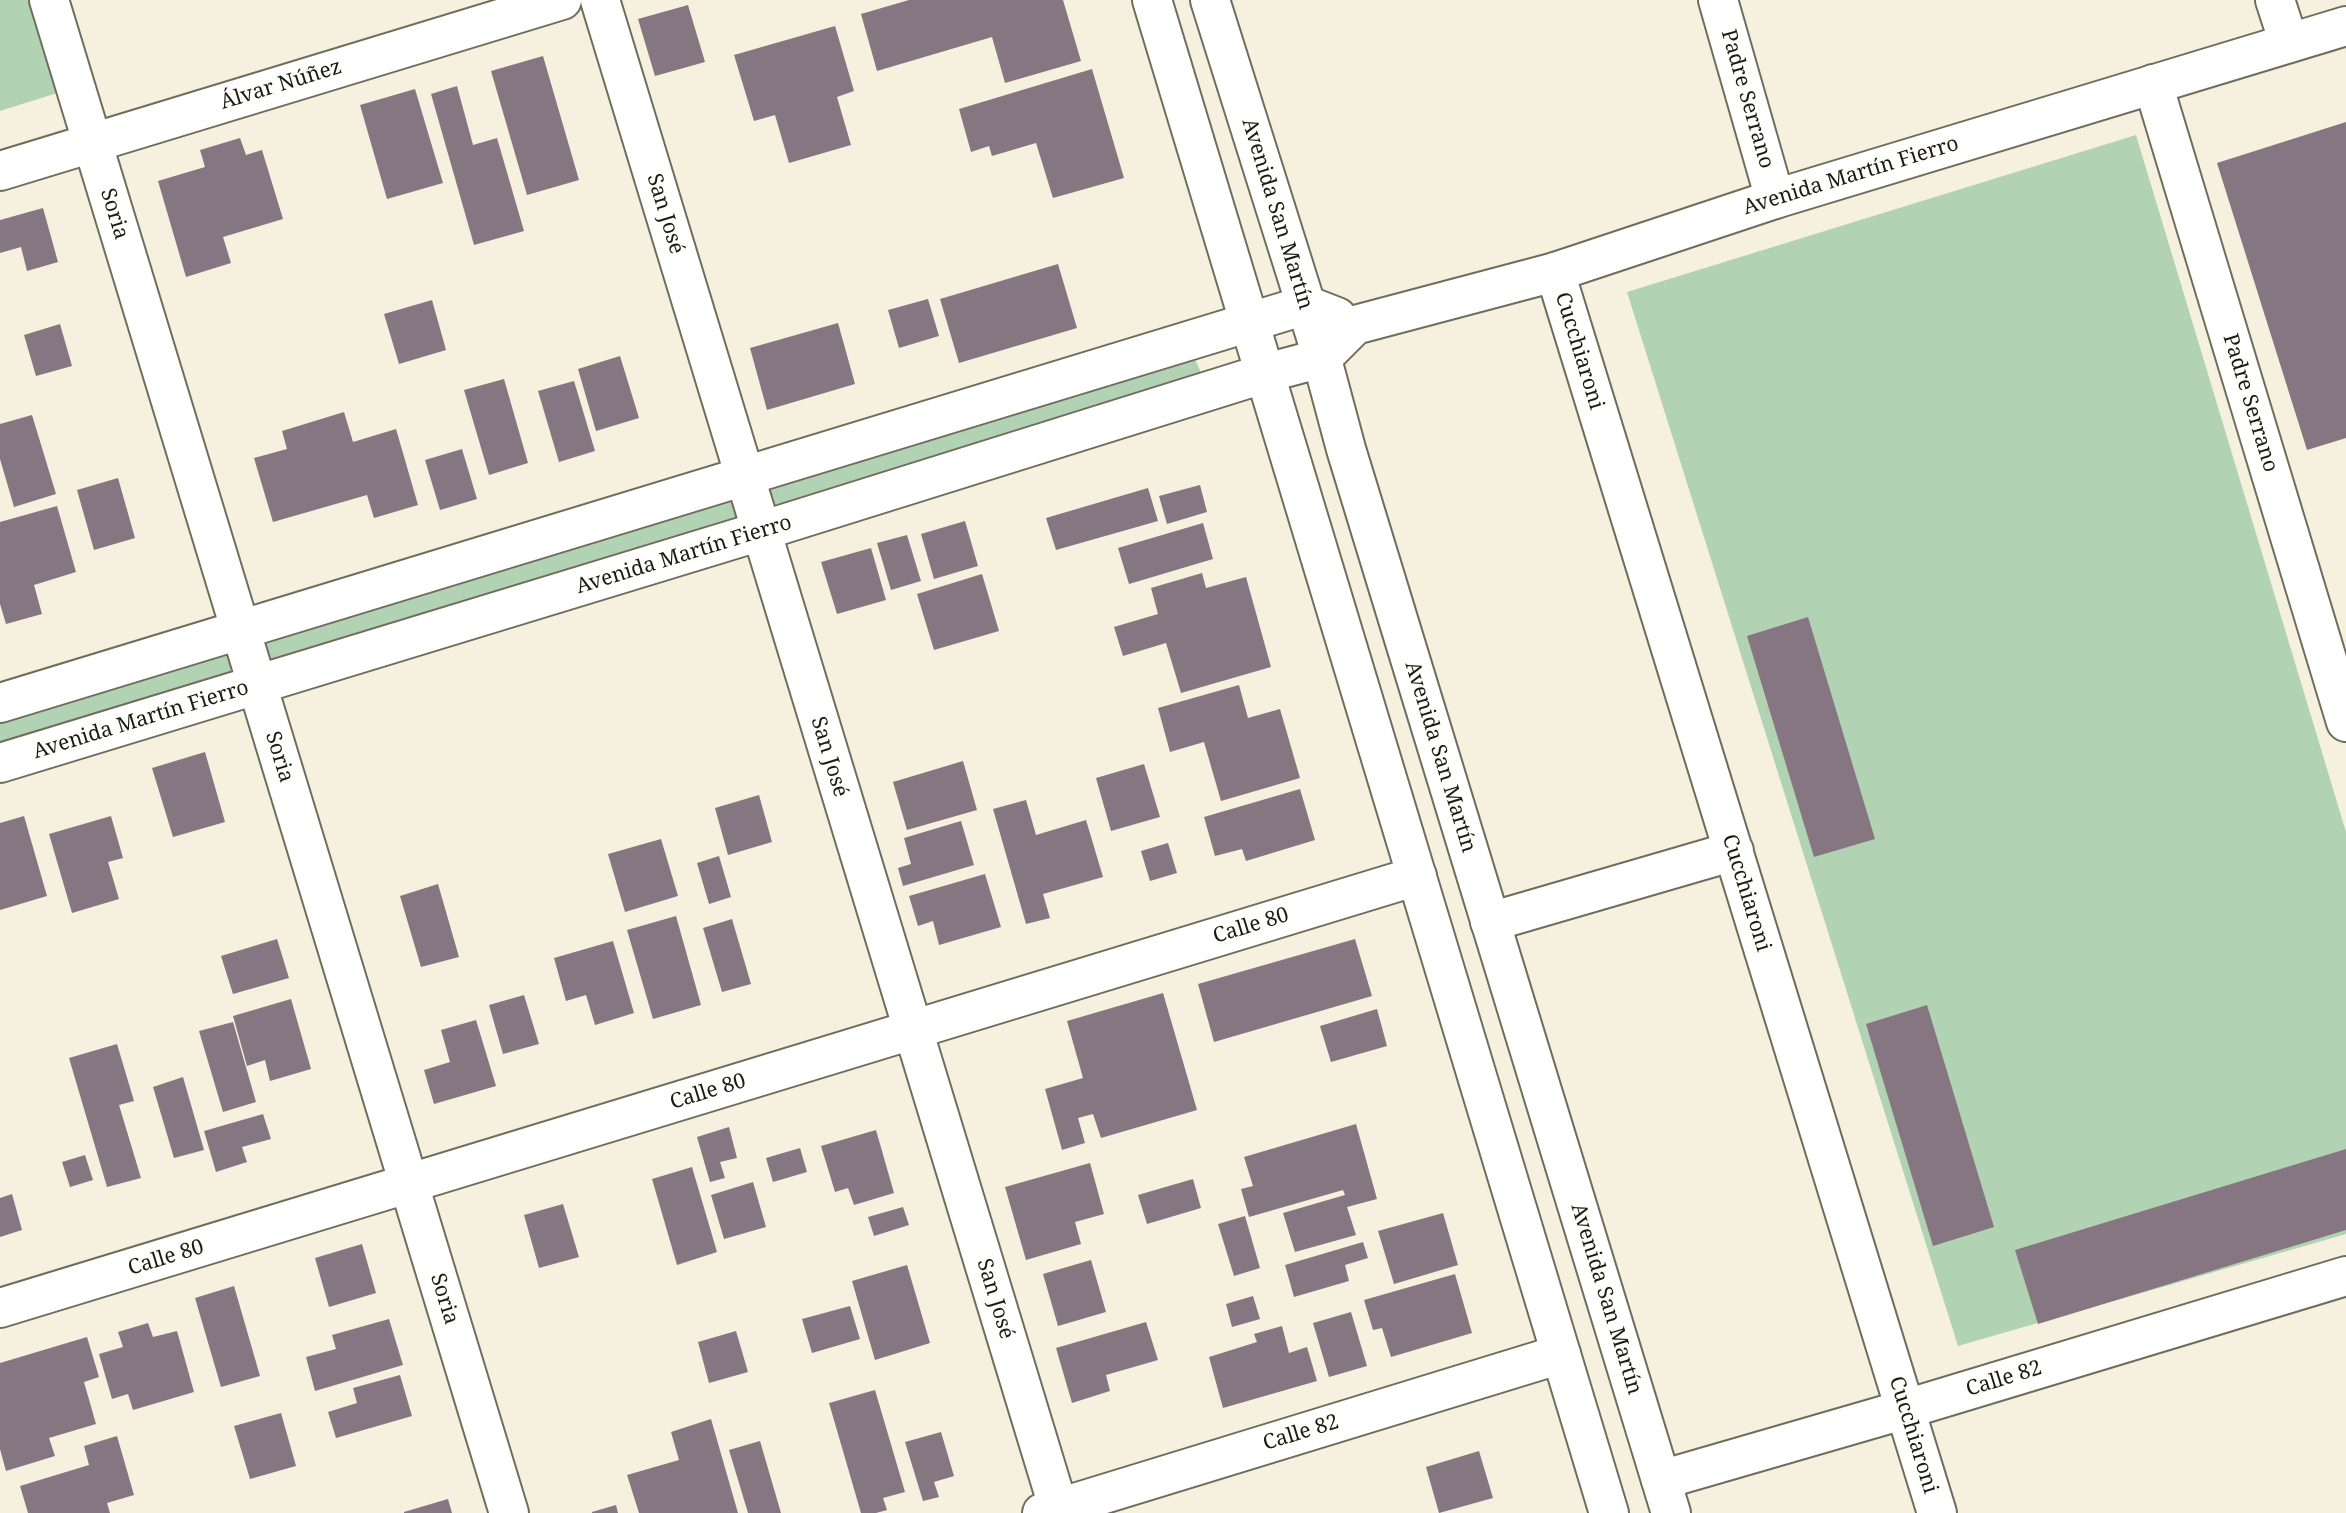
<!DOCTYPE html>
<meta charset="utf-8">
<style>
body{margin:0}
canvas{display:block;background:#f5f1de}
</style>
<canvas width="2346" height="1513"></canvas>
<script>
const ctx = document.querySelector('canvas').getContext('2d');
ctx.lineJoin = 'round';
function fillPath(path, color) { ctx.fillStyle = color; ctx.fill(path, 'evenodd'); }
const poly = rows => new Path2D(rows.map(r => 'M' + r).join(''));
function strokePath(path, color, width, dash) { ctx.strokeStyle = color; ctx.lineWidth = width; ctx.lineCap = dash ? 'butt' : 'round'; ctx.setLineDash(dash || []); ctx.stroke(path); }
function drawText(font, color, halo, rows, align = 'center') {
  ctx.font = font + ' "Noto Serif",serif'; ctx.lineWidth = 6; ctx.setLineDash([]); ctx.textBaseline = 'middle'; ctx.strokeStyle = halo; ctx.fillStyle = color; for (const [text, x, y, turn = 0] of rows) {
    ctx.save(); ctx.translate(x, y); ctx.rotate((+turn || 0) * Math.PI / 180); ctx.textAlign = isNaN(turn) ? turn : align; if (halo) ctx.strokeText(text, 0, 0); ctx.fillText(text, 0, 0); ctx.restore();
  }
}
const green = poly([
 [0,0,42,0,70,89,0,111],
 [2136,135,2346,832,2346,1234,1958,1346,1627,292],
 [1194,357,1206,384,0,750,0,721]
]);
const building = poly([
 [909,0,1063,0,1081,61,1005,83,992,37,877,71,861,14],
 [688,5,705,62,655,76,638,19],
 [835,26,854,91,837,97,851,145,789,163,775,115,754,121,734,55],
 [543,56,579,180,527,195,491,71],
 [1092,69,1124,178,1053,198,1036,143,992,156,989,146,971,152,959,109],
 [457,86,473,145,497,138,524,231,474,245,431,94],
 [415,89,443,183,387,199,360,105],
 [2346,122,2346,438,2307,450,2217,163],
 [240,138,246,155,262,150,283,219,223,237,231,263,186,277,158,181,205,167,200,150],
 [43,208,58,262,27,271,21,247,0,253,0,220],
 [1058,264,1077,328,959,363,940,299],
 [928,299,939,336,899,348,888,310],
 [432,300,446,350,399,364,384,314],
 [838,323,855,384,767,410,750,348],
 [60,324,72,366,36,376,24,335],
 [620,356,639,418,596,431,578,369],
 [504,379,528,463,489,475,464,390],
 [574,381,595,451,559,462,538,391],
 [344,412,353,442,396,429,418,505,374,518,367,495,273,522,254,458,287,449,282,431],
 [32,415,56,494,14,507,0,459,0,424],
 [462,449,477,499,440,510,425,460],
 [118,478,135,538,94,550,77,490],
 [1200,485,1207,512,1167,524,1159,496],
 [1148,488,1158,521,1056,550,1046,518],
 [57,506,76,572,34,585,42,614,6,624,0,604,0,522],
 [965,521,978,566,934,579,921,534],
 [1203,523,1213,559,1129,584,1118,548],
 [907,535,921,581,891,590,877,543],
 [871,548,886,600,837,614,821,562],
 [1202,573,1206,588,1246,577,1271,667,1181,693,1166,643,1123,656,1114,627,1158,614,1151,588],
 [982,574,999,631,934,650,917,594],
 [1808,617,1875,839,1814,857,1747,636],
 [1239,685,1248,718,1280,709,1300,778,1221,801,1204,742,1170,752,1158,708],
 [205,752,225,822,173,837,152,768],
 [963,761,977,810,907,830,893,782],
 [1144,764,1160,817,1111,831,1096,778],
 [1300,789,1315,840,1246,861,1242,849,1215,856,1204,817],
 [759,795,772,842,728,855,715,808],
 [1026,800,1036,835,1086,820,1103,877,1043,894,1050,918,1026,924,993,809],
 [24,816,47,896,0,910,0,823],
 [111,816,123,858,108,862,119,899,72,913,49,834],
 [961,821,974,865,903,886,898,868,911,864,904,838],
 [661,839,678,896,625,912,608,854],
 [1168,843,1177,873,1150,881,1141,851],
 [719,856,731,897,709,904,697,863],
 [985,874,1001,927,939,945,933,921,918,926,909,896],
 [438,884,459,957,421,967,400,896],
 [676,916,701,1005,653,1019,627,930],
 [732,919,751,984,722,992,703,928],
 [277,939,289,978,233,994,221,956],
 [1355,939,1372,996,1214,1042,1198,984],
 [613,941,634,1013,595,1025,586,995,566,1001,554,958],
 [1163,993,1197,1110,1101,1138,1093,1114,1078,1118,1085,1143,1062,1150,1045,1089,1083,1078,1067,1021],
 [524,995,539,1044,503,1054,489,1005],
 [291,999,311,1069,270,1081,265,1060,247,1066,233,1016],
 [1927,1005,1994,1227,1933,1246,1866,1024],
 [1377,1009,1387,1046,1331,1062,1320,1026],
 [476,1020,496,1086,434,1104,424,1070,450,1062,441,1030],
 [233,1022,256,1102,223,1112,199,1031],
 [117,1044,134,1101,119,1105,141,1178,107,1187,69,1058],
 [183,1077,204,1150,174,1158,153,1087],
 [263,1114,271,1139,242,1147,247,1162,216,1172,204,1131],
 [1356,1124,1377,1199,1347,1207,1356,1235,1295,1252,1283,1213,1345,1195,1343,1190,1249,1217,1241,1189,1253,1186,1244,1157],
 [729,1127,737,1158,720,1162,725,1178,710,1182,697,1137],
 [876,1130,894,1193,854,1205,848,1188,835,1192,821,1146],
 [800,1148,807,1172,773,1182,766,1158],
 [2346,1149,2346,1230,2038,1324,2015,1250],
 [85,1155,93,1180,70,1187,62,1162],
 [1090,1163,1104,1214,1075,1222,1081,1244,1026,1260,1005,1187],
 [692,1167,717,1252,677,1265,652,1179],
 [1193,1179,1201,1208,1147,1224,1138,1195],
 [753,1182,766,1227,724,1239,711,1195],
 [12,1194,22,1230,0,1237,0,1198],
 [563,1204,579,1257,539,1268,524,1215],
 [903,1207,909,1225,874,1236,868,1217],
 [1443,1213,1458,1265,1394,1284,1378,1231],
 [1245,1216,1260,1268,1234,1276,1218,1224],
 [1363,1242,1368,1258,1345,1265,1349,1281,1294,1297,1285,1265],
 [362,1244,376,1293,329,1307,315,1258],
 [1091,1260,1106,1312,1058,1326,1043,1274],
 [907,1265,930,1343,875,1360,852,1281],
 [1455,1274,1472,1333,1391,1357,1382,1328,1373,1330,1364,1300],
 [234,1286,260,1376,221,1387,195,1298],
 [1253,1296,1260,1319,1232,1327,1226,1304],
 [850,1306,860,1339,812,1353,802,1319],
 [1351,1312,1367,1366,1329,1377,1313,1323],
 [389,1319,403,1365,315,1391,306,1357,336,1349,332,1335],
 [1146,1322,1158,1360,1106,1375,1110,1391,1072,1403,1056,1348],
 [148,1323,153,1337,177,1331,194,1392,133,1410,128,1394,112,1399,99,1354,123,1347,118,1332],
 [1282,1326,1289,1353,1307,1347,1317,1381,1223,1408,1209,1357,1257,1342,1254,1334],
 [736,1331,748,1372,709,1383,698,1342],
 [87,1337,99,1377,84,1382,96,1424,49,1438,55,1456,6,1471,0,1449,0,1363],
 [400,1375,412,1416,336,1438,328,1412,357,1403,353,1388],
 [875,1390,905,1492,883,1498,887,1510,876,1513,861,1513,829,1403],
 [281,1413,296,1466,250,1479,234,1426],
 [711,1419,738,1513,639,1513,627,1475,679,1460,671,1432],
 [941,1432,954,1476,934,1482,939,1497,923,1501,905,1442],
 [117,1436,134,1495,107,1503,110,1513,28,1513,20,1486,89,1465,84,1446],
 [760,1441,781,1513,748,1513,729,1450],
 [1479,1451,1493,1498,1439,1513,1426,1467],
 [448,1499,452,1513,404,1513,404,1512],
 [616,1505,618,1513,592,1513,592,1512]
]);
const street = poly([
 [49,0,509,1513],
 [600,0,1060,1513],
 [1718,0,1775,199],
 [2275,0,2289,43],
 [2153,84,2346,722],
 [0,171,562,0],
 [1555,272,1937,1513],
 [1490,922,1734,851],
 [0,1308,1417,876],
 [1661,1480,1906,1409,2346,1276],
 [1042,1513,1561,1354]
]);
const secondary = poly([
 [0,703,1306,305,1337,317],
 [0,763,761,531,1266,373,1322,358,1355,325,1555,272,1775,199,2346,26]
]);
const primary = poly([
 [1152,0,1609,1513],
 [1210,0,1316,337,1346,449,1671,1513]
]);
const streetNames = [
 ["Álvar Núñez",281,85,-17],
 ["Padre Serrano",1747,99,74],
 ["Avenida Martín Fierro",1851,176,-17],
 ["Soria",114,214,73],
 ["San José",665,214,73],
 ["Avenida San Martín",1277,214,73],
 ["Cucchiaroni",1579,351,73],
 ["Padre Serrano",2250,403,73],
 ["Avenida Martín Fierro",684,555,-17],
 ["Avenida Martín Fierro",141,720,-17],
 ["Soria",279,757,73],
 ["San José",829,757,73],
 ["Avenida San Martín",1440,757,73],
 ["Cucchiaroni",1746,893,73],
 ["Calle 80",1251,926,-17],
 ["Calle 80",708,1092,-17],
 ["Calle 80",166,1258,-17],
 ["Soria",444,1299,73],
 ["San José",995,1299,73],
 ["Avenida San Martín",1606,1299,73],
 ["Calle 82",2004,1379,-17],
 ["Calle 82",1301,1433,-17],
 ["Cucchiaroni",1913,1435,73]
];
fillPath(green, '#b2d2b4');
fillPath(building, '#867682');
strokePath(street, '#716d5d', 42);
strokePath(secondary, '#716d5d', 42);
strokePath(primary, '#716d5d', 42);
strokePath(street, '#fff', 38);
strokePath(secondary, '#fff', 38);
strokePath(primary, '#fff', 38);
drawText('21px', '#1b1a13', '#fffefa', streetNames);
</script>
